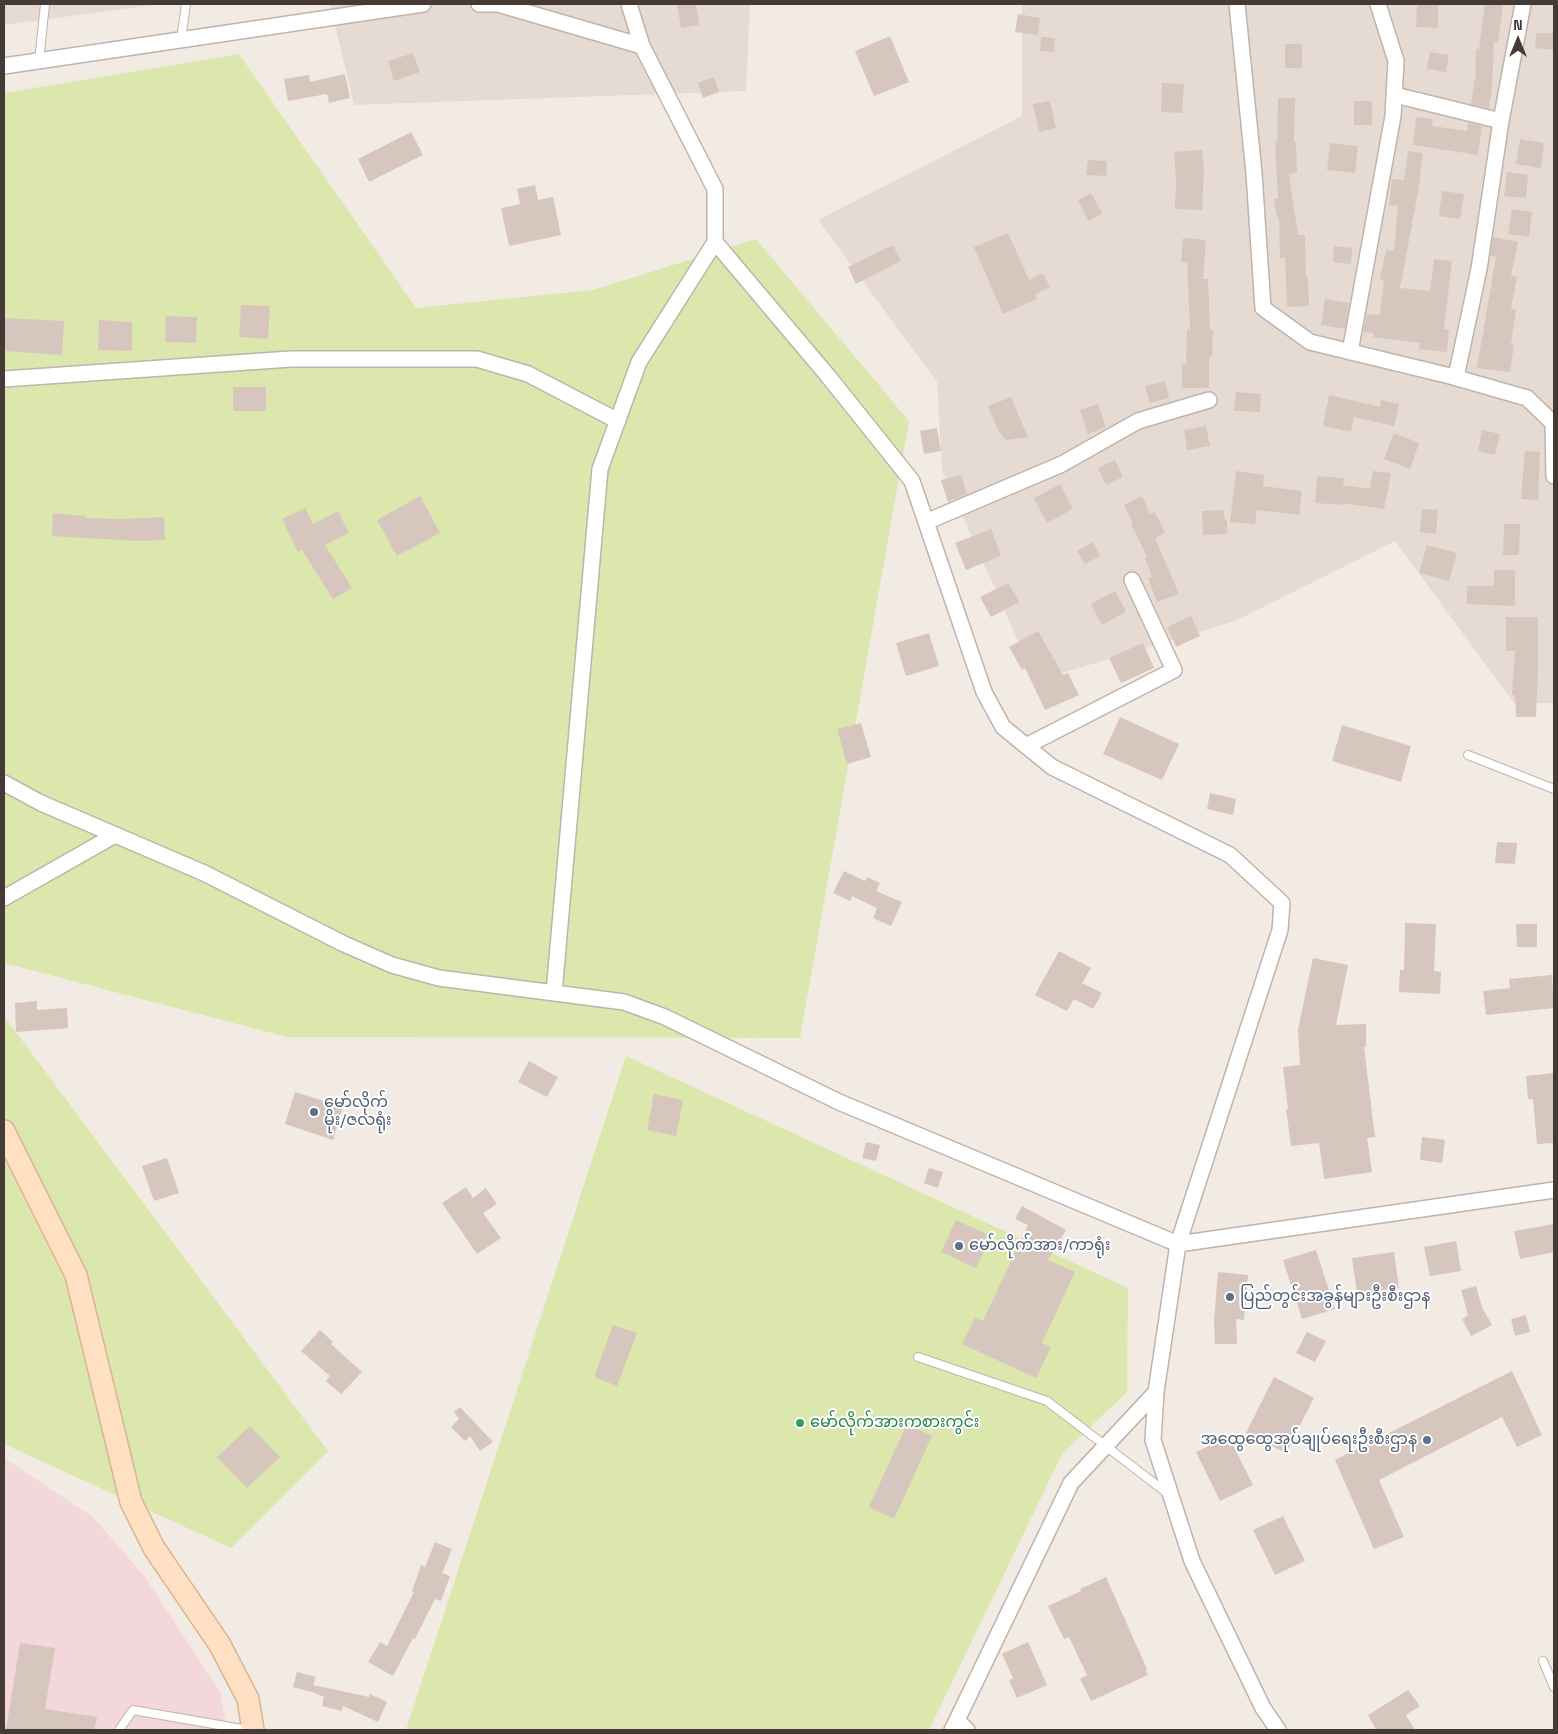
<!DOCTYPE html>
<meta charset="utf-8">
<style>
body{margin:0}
#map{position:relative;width:1558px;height:1734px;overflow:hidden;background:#f2ebe4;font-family:"Space Grotesk",sans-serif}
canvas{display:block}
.frame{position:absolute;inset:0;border:5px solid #453a34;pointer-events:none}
.north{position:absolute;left:1493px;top:15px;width:50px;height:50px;-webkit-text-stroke:4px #fff;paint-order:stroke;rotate:0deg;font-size:14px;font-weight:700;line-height:20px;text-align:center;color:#453a34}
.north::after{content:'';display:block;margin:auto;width:18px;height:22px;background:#453a34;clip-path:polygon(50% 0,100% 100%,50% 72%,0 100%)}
</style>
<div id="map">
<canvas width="1558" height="1734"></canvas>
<div class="frame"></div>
<div class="north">N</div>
</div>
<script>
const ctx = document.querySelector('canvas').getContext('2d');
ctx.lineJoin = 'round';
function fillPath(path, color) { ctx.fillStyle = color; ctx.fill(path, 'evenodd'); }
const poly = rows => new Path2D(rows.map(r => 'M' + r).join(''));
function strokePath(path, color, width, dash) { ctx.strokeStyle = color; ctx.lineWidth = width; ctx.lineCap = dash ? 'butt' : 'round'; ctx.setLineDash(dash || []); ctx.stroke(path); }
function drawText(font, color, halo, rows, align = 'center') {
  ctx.font = font + ' "Space Grotesk","Noto Sans Myanmar",sans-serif'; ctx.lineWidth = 4; ctx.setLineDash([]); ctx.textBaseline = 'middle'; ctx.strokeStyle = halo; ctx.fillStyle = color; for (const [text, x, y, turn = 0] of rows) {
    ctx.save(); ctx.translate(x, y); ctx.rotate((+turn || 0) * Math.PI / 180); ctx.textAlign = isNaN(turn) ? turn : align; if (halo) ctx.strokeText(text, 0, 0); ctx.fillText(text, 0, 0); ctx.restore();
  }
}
const residential = poly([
 [4,4,161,4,4,25],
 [330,4,750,4,746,91,354,105],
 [1022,4,1554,4,1554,703,1514,703,1395,541,1235,621,1036,681,942,470,937,382,818,220,1022,116]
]);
const medical = poly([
 [4,1458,93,1517,145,1577,220,1692,227,1730,4,1730]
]);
const green = poly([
 [239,54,416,308,593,290,756,239,909,421,800,1038,287,1037,4,963,4,93],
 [4,1016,328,1451,231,1548,4,1444],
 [626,1056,1128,1288,1127,1392,1062,1454,929,1730,406,1730]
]);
const building = poly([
 [677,4,696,4,699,25,681,28],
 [1417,4,1438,4,1438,28,1416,27],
 [1485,4,1503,4,1498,43,1494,42,1492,88,1489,108,1471,104,1476,71,1475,71,1476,49,1479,49],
 [1018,14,1040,18,1038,35,1015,32],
 [1536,33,1554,33,1554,50,1535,48],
 [890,36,909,82,874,96,855,51],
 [1041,37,1055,38,1054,52,1040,51],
 [1285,44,1302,44,1302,68,1285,68],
 [1430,52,1449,55,1446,72,1427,69],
 [413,53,420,72,394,81,388,61],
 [345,74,350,98,329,103,327,94,288,101,284,79,309,75,310,82],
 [714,77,719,92,703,98,698,83],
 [1162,83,1184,84,1182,113,1161,112],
 [1278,98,1295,98,1294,142,1296,142,1297,173,1289,174,1298,235,1305,235,1306,277,1308,277,1309,306,1287,307,1285,258,1280,258,1279,217,1277,217,1274,199,1278,199,1275,143,1277,143],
 [1050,101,1056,128,1039,132,1033,104],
 [1354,101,1372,101,1372,125,1354,125],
 [1416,117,1433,119,1432,126,1467,131,1468,123,1482,126,1478,155,1413,145],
 [411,132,423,155,369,182,358,159],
 [1520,139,1544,143,1541,168,1516,164],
 [1330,143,1358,146,1355,173,1327,170],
 [1202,150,1204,172,1202,210,1175,209,1176,182,1174,152],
 [1408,151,1423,153,1419,187,1400,288,1430,291,1434,259,1452,261,1444,329,1449,330,1447,352,1419,349,1420,343,1373,337,1373,333,1363,332,1367,314,1380,315,1384,280,1380,279,1386,250,1394,251,1398,206,1389,205,1392,179,1404,180],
 [1088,160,1107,161,1106,176,1086,175],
 [1507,172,1528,175,1526,198,1504,196],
 [535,185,538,200,553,197,561,235,509,246,501,208,520,204,517,189],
 [1442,191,1464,194,1460,219,1439,216],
 [1091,193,1102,214,1088,221,1078,200],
 [1512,209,1532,212,1529,237,1508,234],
 [1008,233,1029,280,1043,273,1050,287,1035,294,1037,299,1003,314,974,247],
 [1493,237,1518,242,1511,276,1517,277,1511,309,1516,310,1511,344,1514,345,1510,372,1477,368,1496,257,1490,256],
 [1183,238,1206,240,1203,279,1208,279,1210,330,1213,330,1212,357,1209,357,1209,388,1182,388,1182,364,1186,364,1187,329,1190,329,1187,262,1181,262],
 [893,245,901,261,856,284,848,267],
 [1334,246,1352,248,1351,264,1333,262],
 [1325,299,1349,303,1345,329,1321,325],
 [241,305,270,306,268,339,239,337],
 [166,316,197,317,196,343,165,342],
 [4,318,64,321,62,355,4,351],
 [99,320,132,322,132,351,98,350],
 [1165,381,1169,398,1150,403,1145,386],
 [233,387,266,387,266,411,233,411],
 [1236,392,1261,394,1260,412,1234,411],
 [1329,395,1380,407,1381,400,1399,404,1394,426,1354,417,1351,432,1323,426],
 [1011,397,1028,437,1006,440,998,430,988,406],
 [1098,404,1106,427,1088,434,1080,410],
 [1206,426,1210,446,1187,450,1184,430],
 [937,428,941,451,924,454,920,431],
 [1482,430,1500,434,1495,455,1478,451],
 [1394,433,1419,443,1410,469,1384,459],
 [1525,451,1540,452,1538,500,1521,499],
 [1115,460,1123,477,1106,485,1098,468],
 [1236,471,1264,475,1263,486,1302,491,1299,515,1257,510,1255,524,1230,522],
 [1373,471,1391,473,1384,509,1342,503,1342,505,1315,503,1317,476,1344,478,1343,485,1370,489],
 [961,475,967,494,948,502,941,480],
 [1060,484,1073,509,1047,523,1034,498],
 [420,496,440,533,397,556,377,520],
 [1142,496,1150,514,1155,512,1165,533,1155,538,1179,594,1157,602,1148,578,1152,577,1145,558,1147,557,1131,524,1133,523,1124,505],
 [305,508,313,524,338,511,349,533,325,545,352,588,333,599,302,550,298,552,282,519],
 [1422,509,1438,510,1436,534,1420,532],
 [1223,510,1225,520,1227,520,1227,534,1203,535,1202,511],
 [53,513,86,516,85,518,123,519,164,517,165,540,138,541,52,536],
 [1504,524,1520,524,1519,555,1503,555],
 [991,529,1001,556,966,570,955,543],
 [1093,542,1100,556,1085,564,1077,551],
 [1427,545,1457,553,1449,581,1419,573],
 [1494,570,1515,570,1515,606,1467,604,1467,586,1494,586],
 [1008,583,1019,602,991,617,980,597],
 [1115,591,1126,612,1102,625,1091,604],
 [1191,616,1200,636,1176,647,1167,627],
 [1506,617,1538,617,1538,670,1536,717,1516,717,1515,695,1512,695,1515,651,1506,651],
 [1038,631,1063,675,1068,673,1079,695,1045,710,1025,668,1022,670,1009,647],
 [929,633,939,666,906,676,896,643],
 [1143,643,1154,668,1121,683,1109,658],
 [1120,717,1179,744,1162,780,1103,754],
 [861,723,871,757,847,764,837,729],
 [1342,725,1411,746,1401,782,1332,761],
 [1210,793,1236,799,1233,815,1207,809],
 [1497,842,1517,843,1515,864,1495,863],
 [844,871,865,881,867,877,880,883,876,891,902,902,891,926,873,918,877,908,852,896,850,901,833,893],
 [1405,923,1436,924,1434,971,1441,972,1440,994,1399,992,1400,970,1404,970],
 [1516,924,1537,924,1537,947,1517,947],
 [1059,951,1091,968,1082,983,1102,993,1093,1009,1074,999,1067,1011,1035,995],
 [1313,958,1348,965,1336,1025,1366,1024,1366,1047,1364,1047,1375,1137,1367,1138,1372,1172,1324,1179,1319,1143,1291,1146,1286,1109,1288,1109,1283,1067,1300,1065,1298,1029],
 [1552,975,1554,1008,1486,1015,1483,991,1510,988,1509,979],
 [37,1001,37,1010,67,1008,68,1028,16,1032,15,1003],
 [529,1061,558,1077,547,1097,518,1082],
 [1554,1073,1554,1143,1537,1144,1533,1099,1528,1099,1526,1076],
 [295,1092,343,1107,333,1140,285,1124],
 [654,1094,683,1100,676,1136,647,1130],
 [1422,1137,1445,1140,1442,1163,1420,1160],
 [866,1142,880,1145,876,1161,862,1158],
 [167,1158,179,1193,154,1201,142,1166],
 [929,1168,943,1172,938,1188,924,1183],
 [466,1187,473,1198,486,1188,497,1204,483,1213,501,1238,477,1254,442,1203],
 [1022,1206,1066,1230,1048,1260,1075,1272,1042,1343,1051,1347,1036,1378,962,1344,975,1318,983,1321,1028,1225,1015,1219],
 [956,1220,991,1236,976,1268,941,1252],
 [1554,1224,1554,1252,1520,1259,1514,1231],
 [1456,1241,1461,1271,1430,1276,1424,1247],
 [1316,1250,1335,1309,1302,1319,1283,1260],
 [1394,1252,1399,1288,1357,1294,1352,1258],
 [1218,1272,1248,1275,1244,1320,1236,1319,1237,1344,1215,1344,1214,1320],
 [1476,1286,1482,1307,1492,1325,1471,1336,1462,1319,1468,1315,1461,1290],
 [1526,1315,1530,1332,1515,1336,1511,1319],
 [613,1325,637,1333,617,1386,594,1377],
 [320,1330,333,1342,331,1344,362,1372,341,1394,326,1381,330,1376,301,1351],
 [1307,1332,1326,1341,1315,1362,1296,1353],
 [1512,1371,1542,1435,1517,1447,1502,1417,1379,1480,1404,1537,1374,1549,1335,1460],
 [1274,1377,1314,1398,1286,1453,1246,1433],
 [460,1407,493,1442,480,1451,470,1436,465,1441,451,1427,459,1419,454,1412],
 [907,1424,932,1436,894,1519,869,1507],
 [250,1426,280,1457,247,1488,217,1457],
 [1224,1439,1230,1439,1253,1485,1220,1501,1196,1452],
 [1283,1516,1305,1561,1275,1575,1253,1530],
 [435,1542,452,1549,442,1573,450,1576,441,1601,435,1599,415,1639,413,1638,393,1676,368,1662,380,1642,387,1646,414,1592,412,1591,421,1565,425,1567],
 [1106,1577,1147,1669,1146,1670,1148,1675,1091,1701,1080,1679,1087,1675,1069,1637,1064,1639,1048,1606,1081,1591,1080,1589],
 [1028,1642,1047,1685,1017,1698,1009,1680,1013,1678,1002,1654],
 [20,1643,55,1648,45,1709,97,1717,94,1730,6,1730],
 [297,1672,316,1677,313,1685,369,1697,370,1694,387,1702,378,1722,343,1706,342,1711,322,1706,324,1697,312,1692,293,1687],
 [1408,1690,1420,1706,1406,1715,1415,1730,1376,1730,1368,1715]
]);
const service = poly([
 [181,40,186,4],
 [39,61,45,4],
 [1468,755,1554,789],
 [918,1357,1047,1401,1167,1493],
 [1543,1661,1554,1687],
 [119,1730,133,1710,248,1730]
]);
const minor = poly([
 [479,4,498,4,642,46],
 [1237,4,1254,173,1263,308,1310,342,1450,376,1527,398,1553,423,1554,476],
 [4,66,423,4],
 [1395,95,1501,121,1479,269,1456,377],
 [1501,121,1523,4],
 [715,242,828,376,912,481,984,692,1003,727,1052,767,1230,855,1282,903,1280,930,1178,1244,1156,1392,1153,1440,1192,1561,1263,1708,1278,1730],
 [1350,352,1393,116,1396,61,1378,4],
 [4,379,291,359,477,359,528,374,618,421],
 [926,522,1062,464,1138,421,1209,400],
 [1026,746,1174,670,1132,580],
 [4,783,41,803,204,873,344,944,392,965,439,978,624,1002,665,1017,839,1102,1178,1244,1554,1190],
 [4,898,115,835],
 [554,993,600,469,639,362,715,242,715,189,642,46,629,4],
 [957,1720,1071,1483,1156,1392],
 [952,1730,957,1720,967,1730]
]);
const secondary = poly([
 [4,1131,76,1275,131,1502,154,1548,220,1645,248,1699,253,1730]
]);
const markers = [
 [314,1112,5,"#5c6f8a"],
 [959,1246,5,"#5c6f8a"],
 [1230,1297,5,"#5c6f8a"],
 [800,1423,5,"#2e9e5b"],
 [1427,1440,5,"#5c6f8a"]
];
const serviceNames = [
 ["မော်လိုက်",324,1103],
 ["မိုး/ဇလရုံး",324,1121],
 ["မော်လိုက်အား/ကာရုံး",969,1246],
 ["ပြည်တွင်းအခွန်များဦးစီးဌာန",1240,1297],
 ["အထွေထွေအုပ်ချုပ်ရေးဦးစီးဌာန",1417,1440,"right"]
];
const leisureNames = [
 ["မော်လိုက်အားကစားကွင်း",810,1423]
];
fillPath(residential, '#e6dbd2');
fillPath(medical, '#f3d7db');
fillPath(green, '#dce7ad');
fillPath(building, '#d7c6bd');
strokePath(service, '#c1b3aa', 10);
strokePath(minor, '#c1b3aa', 18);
strokePath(secondary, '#d6b496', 24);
strokePath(service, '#fff', 8);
strokePath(minor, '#fff', 15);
strokePath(secondary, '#ffe0c2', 21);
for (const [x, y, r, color] of markers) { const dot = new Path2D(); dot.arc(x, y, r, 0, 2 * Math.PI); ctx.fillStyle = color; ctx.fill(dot); strokePath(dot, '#fff', 2); }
drawText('16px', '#4e5e75', '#fff', serviceNames, 'left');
drawText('16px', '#27864d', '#fff', leisureNames, 'left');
</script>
